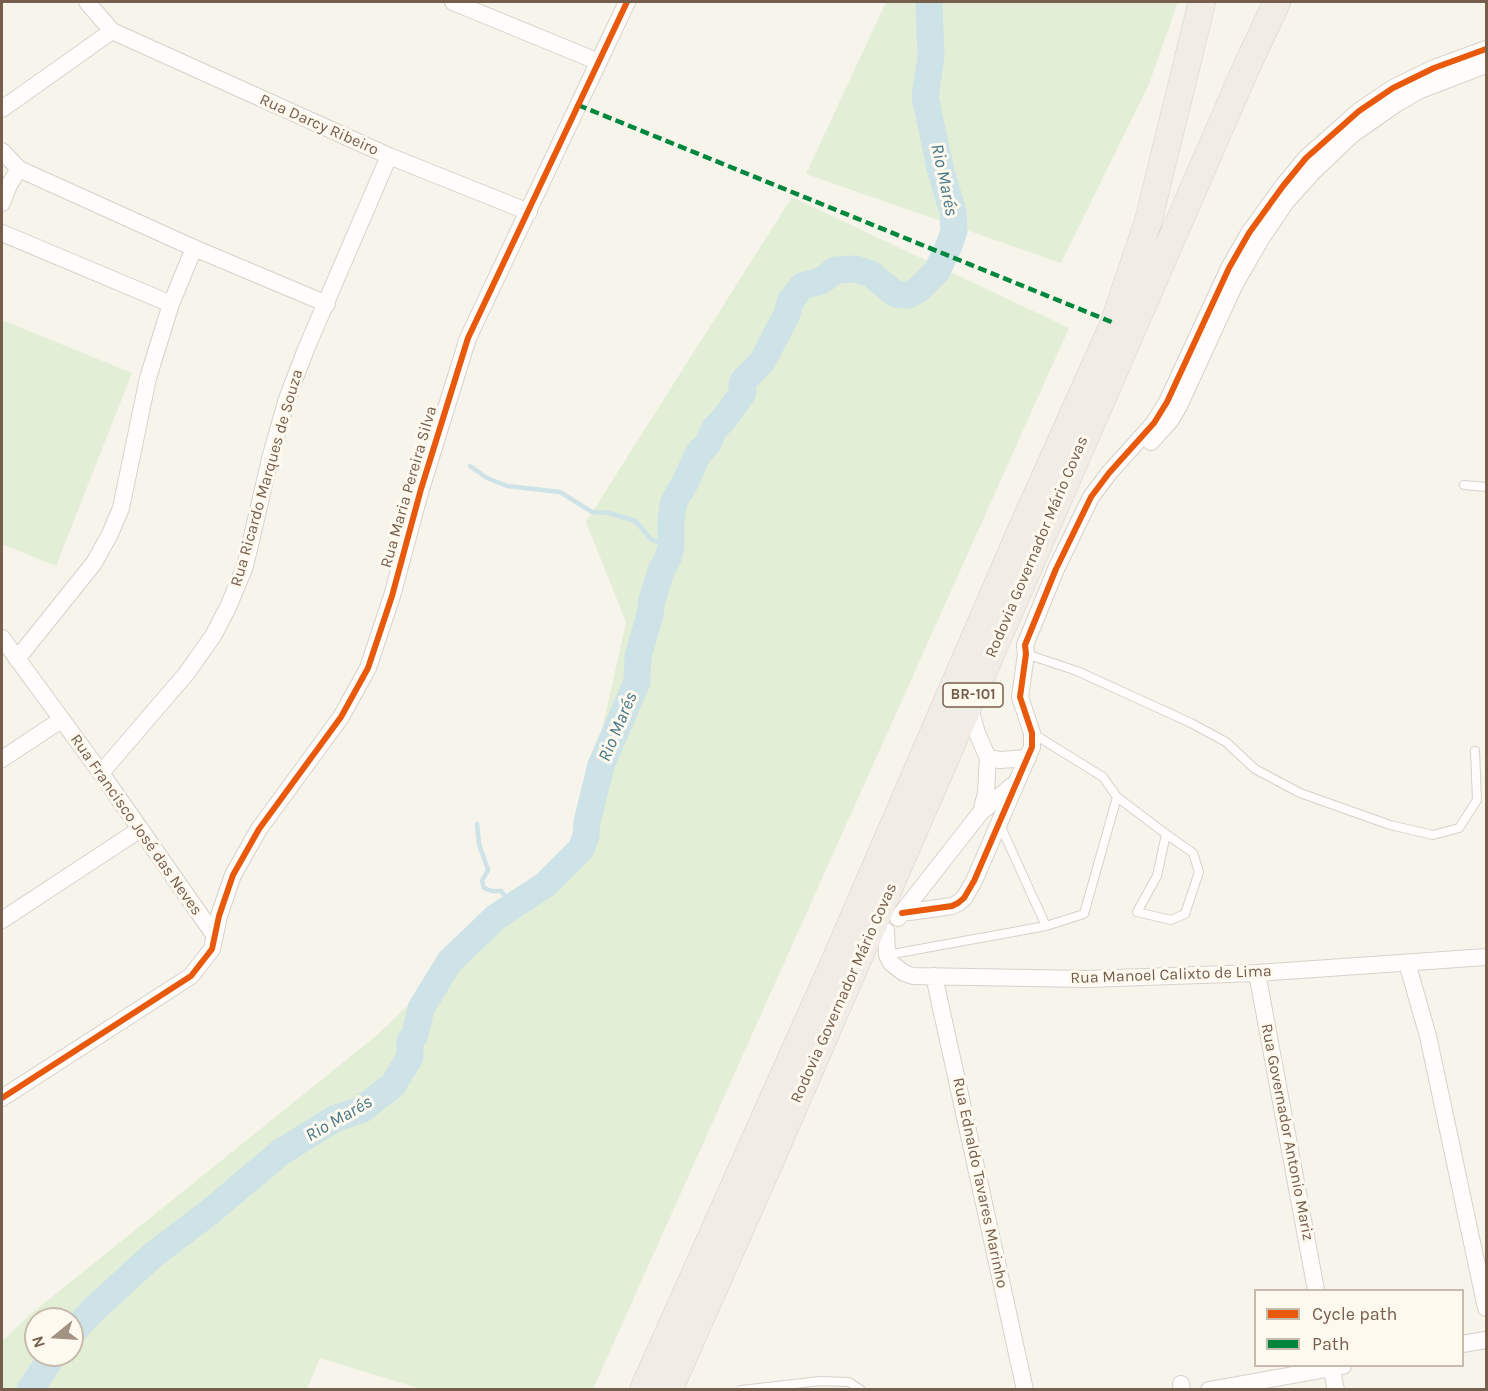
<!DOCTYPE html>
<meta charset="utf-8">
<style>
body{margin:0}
#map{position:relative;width:1488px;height:1391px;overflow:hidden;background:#f7f4ec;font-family:Karla,sans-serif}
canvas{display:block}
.frame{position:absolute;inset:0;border:3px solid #755e4c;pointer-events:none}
.legend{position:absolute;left:1254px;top:1289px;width:210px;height:78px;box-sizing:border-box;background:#fef9ee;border:2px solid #c7bbad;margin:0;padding:8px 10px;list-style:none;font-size:18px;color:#755e4c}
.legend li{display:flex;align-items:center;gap:12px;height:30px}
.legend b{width:30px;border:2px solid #c7bbad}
.north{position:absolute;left:24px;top:1307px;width:60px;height:60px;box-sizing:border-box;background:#fef9ee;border:2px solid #c7bbad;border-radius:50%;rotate:252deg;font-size:16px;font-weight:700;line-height:24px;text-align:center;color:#755e4c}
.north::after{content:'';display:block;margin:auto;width:21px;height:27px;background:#a29284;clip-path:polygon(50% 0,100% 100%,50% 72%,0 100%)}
</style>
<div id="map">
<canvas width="1488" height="1391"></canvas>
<div class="frame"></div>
<ul class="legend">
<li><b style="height:8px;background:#e8590c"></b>Cycle path</li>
<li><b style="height:8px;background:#00873e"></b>Path</li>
</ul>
<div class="north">N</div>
</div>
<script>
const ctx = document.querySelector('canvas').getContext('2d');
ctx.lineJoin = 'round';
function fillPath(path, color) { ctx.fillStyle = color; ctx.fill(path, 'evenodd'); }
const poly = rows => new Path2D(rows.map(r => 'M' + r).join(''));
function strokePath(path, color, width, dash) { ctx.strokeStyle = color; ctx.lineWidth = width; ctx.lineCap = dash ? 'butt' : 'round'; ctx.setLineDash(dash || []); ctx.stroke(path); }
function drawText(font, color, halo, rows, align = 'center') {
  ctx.font = font + ' Karla,sans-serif'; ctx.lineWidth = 6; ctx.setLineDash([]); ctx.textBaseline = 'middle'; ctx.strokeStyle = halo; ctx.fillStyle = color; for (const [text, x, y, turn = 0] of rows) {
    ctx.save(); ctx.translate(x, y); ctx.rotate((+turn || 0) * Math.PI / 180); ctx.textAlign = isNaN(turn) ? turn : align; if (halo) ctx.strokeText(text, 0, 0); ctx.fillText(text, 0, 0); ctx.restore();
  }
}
const green = poly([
 [886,2,1178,2,1149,84,1061,263,806,174],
 [792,197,1069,328,593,1389,421,1389,320,1358,307,1389,2,1389,2,1341,32,1313,376,1036,577,843,626,622,586,522],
 [36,1319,72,1319,72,1355,36,1355],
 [2,320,132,373,56,566,2,544]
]);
const stream = poly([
 [470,466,487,478,507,486,560,492,592,512,609,513,635,521,652,540,660,542,670,539],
 [477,824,479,844,488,870,482,881,484,888,492,891,501,891,513,906]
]);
const river = poly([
 [72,1333,93,1310,153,1255,211,1211,281,1152,336,1118,361,1110,393,1085,410,1057,410,1041,415,1035,421,1008,450,961,496,917,545,885,581,849,586,836,587,822,601,765,637,682,638,656,650,615,652,600,661,571,668,558,671,546,671,519,674,501,685,483,696,458,701,450,707,445,715,428,725,418,743,392,742,385,744,380,762,362,787,314,790,302,802,286,821,281,836,270,856,269,871,274,895,294,909,295,919,289,937,271,948,248,954,231,953,212,941,172,925,97,931,57,929,2],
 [30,1390,53,1355]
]);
const service = poly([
 [1464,485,1486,487],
 [1026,654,1077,671,1191,723,1226,742,1255,769,1300,793,1390,825,1433,835,1459,828,1477,800,1475,751],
 [1117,797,1166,834,1157,876,1137,912,1171,920,1185,914,1199,872,1193,853,1166,834],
 [1000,825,1046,926],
 [887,955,1046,926,1084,914,1117,797,1103,777,1032,733],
 [741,1390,820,1381,849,1382,861,1390]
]);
const minor = poly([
 [87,2,112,31,389,156,529,212],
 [453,2,599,62],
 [2,109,112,31],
 [2,151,19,169,194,248,327,304],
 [2,203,9,185,19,169],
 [2,233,171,304],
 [1151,442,1170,421,1179,406,1235,284,1261,239,1286,202,1314,171,1353,134,1396,104,1418,91,1486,65],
 [2,638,101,773,215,936],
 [17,659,94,563,110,534,121,508,148,378,171,304,194,248],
 [969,705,977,733,988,758,986,793,981,812],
 [988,758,1000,760,1028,758],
 [2,759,61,720],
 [101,773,186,674,213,636,229,605,245,566,271,455,287,399,306,349,389,156],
 [902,913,952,906,958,903,964,898,974,881,1032,747,1032,733,1020,697,1026,654,1025,645,1056,569,1091,497,1109,473,1154,423,1167,402,1229,268,1249,233,1283,186,1306,158,1359,111,1393,88,1434,68,1486,49],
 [898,918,981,812,1012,786],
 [2,920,139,830],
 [886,931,887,955,891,963,904,973,913,976,1087,979,1257,973,1486,957],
 [1407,963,1428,1036,1486,1308],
 [1257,973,1316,1290],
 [934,976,1025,1390],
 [2,1098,191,976,212,949,219,916,233,875,259,829,341,717,368,668,392,596,421,489,468,338,627,2],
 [1462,1344,1486,1340],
 [1331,1366,1336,1390],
 [1181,1384,1182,1390],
 [1209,1390,1343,1366]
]);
const trunk = poly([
 [643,1390,837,956,1019,535,1114,323,1148,222,1202,2],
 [669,1390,768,1166,1246,68,1277,2]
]);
const quiet = poly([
 [578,105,1114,323]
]);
const cycleway = poly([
 [902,913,952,906,958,903,964,898,974,881,1032,747,1032,733,1020,697,1026,654,1025,645,1056,569,1091,497,1109,473,1154,423,1167,402,1229,268,1249,233,1283,186,1306,158,1359,111,1393,88,1434,68,1486,49],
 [2,1098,191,976,212,949,219,916,233,875,259,829,341,717,368,668,392,596,421,489,468,338,627,2]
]);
const shields = [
 [973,695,60]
];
const shieldNames = [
 ["BR-101",973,695]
];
const streetNames = [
 ["Rua Darcy Ribeiro",319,125,24],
 ["Rua Ricardo Marques de Souza",267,478,-74],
 ["Rua Maria Pereira Silva",409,487,-74],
 ["Rodovia Governador Mário Covas",1037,547,-67],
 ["Rua Francisco José das Neves",136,825,55],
 ["Rua Manoel Calixto de Lima",1171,975,-2],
 ["Rodovia Governador Mário Covas",844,993,-66],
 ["Rua Governador Antonio Mariz",1287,1132,79],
 ["Rua Ednaldo Tavares Marinho",980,1183,78]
];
const waterNames = [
 ["Rio Marés",944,180,78],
 ["Rio Marés",618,727,-67],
 ["Rio Marés",339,1119,-30]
];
fillPath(green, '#e3eed7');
strokePath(stream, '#cee3e7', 4.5);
strokePath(river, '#cee3e7', 27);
strokePath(service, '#d7d1ca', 10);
strokePath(minor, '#d7d1ca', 18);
strokePath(trunk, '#d8d1ca', 28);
strokePath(service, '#fefdfc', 8);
strokePath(minor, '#fefdfc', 16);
strokePath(trunk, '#f2ece6', 27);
strokePath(quiet, '#00873e', 4.5, [9, 4.5]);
strokePath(cycleway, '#e8590c', 6);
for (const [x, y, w] of shields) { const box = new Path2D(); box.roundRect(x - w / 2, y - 12, w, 24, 4.5); ctx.fillStyle = '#fef9ee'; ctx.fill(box); strokePath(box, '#755e4c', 1.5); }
drawText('bold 15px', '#755e4c', null, shieldNames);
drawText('16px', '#755e4c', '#fef9ee', streetNames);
drawText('italic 18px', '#477888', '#fef9ee', waterNames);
</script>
